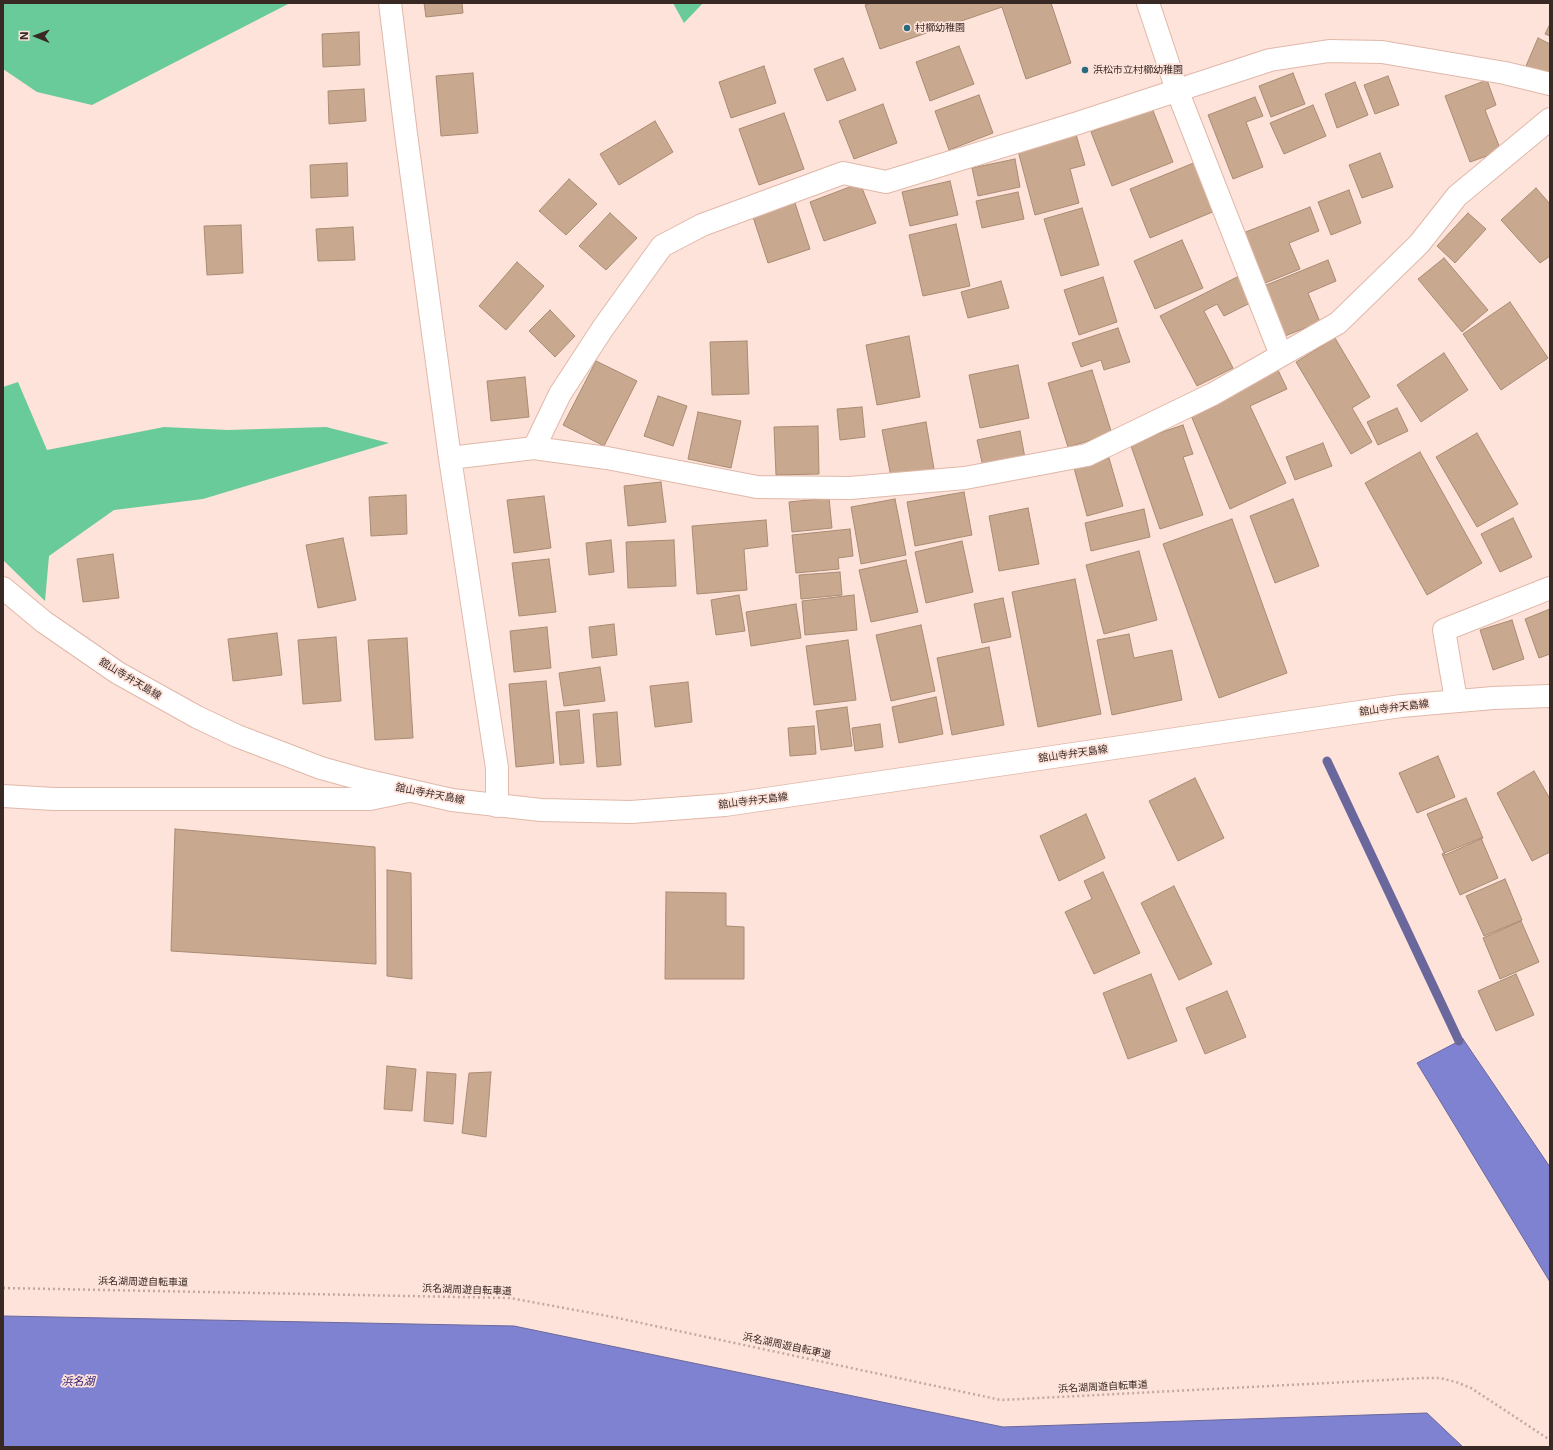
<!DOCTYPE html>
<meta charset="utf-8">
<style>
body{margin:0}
#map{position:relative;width:1553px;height:1450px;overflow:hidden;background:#fde3da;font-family:Inter,sans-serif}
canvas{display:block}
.frame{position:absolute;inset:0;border:4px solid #392924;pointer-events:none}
.north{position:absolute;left:16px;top:16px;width:40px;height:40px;-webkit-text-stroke:3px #fde3da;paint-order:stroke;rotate:271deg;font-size:11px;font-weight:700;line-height:16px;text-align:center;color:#392924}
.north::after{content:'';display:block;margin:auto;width:14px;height:18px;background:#392924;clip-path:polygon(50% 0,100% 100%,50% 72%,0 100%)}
</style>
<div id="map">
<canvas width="1553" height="1450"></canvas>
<div class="frame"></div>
<div class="north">N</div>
</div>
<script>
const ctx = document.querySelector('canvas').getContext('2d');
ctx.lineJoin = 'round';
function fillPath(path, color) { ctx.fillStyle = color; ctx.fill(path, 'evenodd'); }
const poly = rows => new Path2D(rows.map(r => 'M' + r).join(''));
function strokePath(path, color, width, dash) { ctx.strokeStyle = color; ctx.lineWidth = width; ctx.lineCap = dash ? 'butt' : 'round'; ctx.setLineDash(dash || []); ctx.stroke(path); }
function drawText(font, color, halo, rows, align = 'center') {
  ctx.font = font + ' Inter,"Noto Sans JP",sans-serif'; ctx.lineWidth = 3.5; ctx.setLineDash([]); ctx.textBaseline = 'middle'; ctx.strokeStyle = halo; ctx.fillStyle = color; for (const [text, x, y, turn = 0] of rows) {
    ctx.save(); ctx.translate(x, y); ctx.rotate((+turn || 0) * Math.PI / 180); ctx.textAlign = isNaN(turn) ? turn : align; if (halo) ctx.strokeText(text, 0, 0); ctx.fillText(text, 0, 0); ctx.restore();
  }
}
const forest = poly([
 [3,3,290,3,92,105,37,92,3,69],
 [673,3,703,3,684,23],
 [18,382,47,450,164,427,228,430,326,427,389,443,203,499,114,510,49,556,45,601,3,560,3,387]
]);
const water = poly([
 [1463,1039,1550,1167,1550,1282,1417,1063,1463,1039],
 [3,1316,514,1326,1003,1427,1427,1413,1463,1447,3,1447,3,1316]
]);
const stream = poly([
 [1327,761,1459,1041]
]);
const building = poly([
 [424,3,462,3,463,13,426,17,424,3],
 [871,3,1051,3,1071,63,1026,79,1002,7,880,49,865,5,871,3],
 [1550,24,1550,36,1545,34,1550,24],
 [359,32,360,65,323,67,322,34,359,32],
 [1538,38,1550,44,1550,76,1526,66,1538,38],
 [959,46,974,84,930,101,916,62,959,46],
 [843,58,856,90,827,101,814,69,843,58],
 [764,66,776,103,731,118,719,82,764,66],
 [473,73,478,133,441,136,436,76,473,73],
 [1293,73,1305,104,1271,117,1259,86,1293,73],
 [1388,76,1399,105,1375,114,1364,85,1388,76],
 [1487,80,1496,105,1485,110,1501,151,1470,162,1445,96,1487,80],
 [1355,82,1368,115,1337,128,1325,94,1355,82],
 [364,89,366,121,329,124,328,91,364,89],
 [979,95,993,133,949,150,935,111,979,95],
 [1255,97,1263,116,1246,122,1263,167,1233,179,1208,115,1255,97],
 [883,104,897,143,854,159,839,121,883,104],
 [1313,105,1326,136,1284,154,1270,123,1313,105],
 [1152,108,1173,162,1112,186,1091,132,1152,108],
 [784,113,804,169,759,185,739,129,784,113],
 [655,121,673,152,619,185,600,154,655,121],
 [1075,131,1085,165,1070,169,1079,203,1035,215,1017,147,1075,131],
 [1380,153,1393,187,1362,198,1349,165,1380,153],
 [1015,159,1020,187,978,196,972,168,1015,159],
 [1196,162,1215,211,1150,238,1130,189,1196,162],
 [347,163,348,196,311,198,310,165,347,163],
 [569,179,597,204,566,235,539,211,569,179],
 [950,181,958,215,910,226,902,192,950,181],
 [860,183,876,223,824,241,810,202,860,183],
 [1536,188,1550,204,1550,256,1540,263,1501,220,1536,188],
 [1349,190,1361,223,1331,235,1318,202,1349,190],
 [1018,192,1024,219,982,228,976,201,1018,192],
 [795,203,810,249,768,263,753,217,795,203],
 [1310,207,1319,231,1289,243,1300,269,1263,284,1243,233,1310,207],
 [1082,208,1099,265,1061,276,1044,219,1082,208],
 [610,213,637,238,606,270,579,246,610,213],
 [1468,213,1486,229,1455,263,1437,246,1468,213],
 [956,224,970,286,923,296,909,235,956,224],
 [241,225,243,273,207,275,204,226,241,225],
 [353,227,355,260,318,261,316,229,353,227],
 [1182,240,1203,288,1155,309,1134,261,1182,240],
 [1444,258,1488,310,1462,332,1418,279,1444,258],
 [1328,260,1336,281,1308,293,1320,322,1285,336,1264,286,1328,260],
 [517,262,544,286,506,330,479,306,517,262],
 [1239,276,1252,302,1224,316,1217,304,1204,311,1233,368,1197,386,1160,316,1239,276],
 [1103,277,1117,322,1079,335,1064,290,1103,277],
 [1001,281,1009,308,968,318,961,292,1001,281],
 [1510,302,1548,358,1501,390,1463,334,1510,302],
 [550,310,575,336,555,357,529,331,550,310],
 [1118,328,1130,362,1104,370,1101,360,1081,367,1072,343,1118,328],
 [909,336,920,397,877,405,866,345,909,336],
 [1335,338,1370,397,1352,408,1372,442,1351,454,1296,362,1335,338],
 [747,341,749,394,712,395,710,342,747,341],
 [1444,353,1468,390,1421,422,1397,385,1444,353],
 [596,361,637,381,604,446,563,425,596,361],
 [1018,365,1029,418,980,428,969,375,1018,365],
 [1092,370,1112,434,1068,447,1048,383,1092,370],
 [1278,370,1287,389,1250,406,1286,483,1230,509,1190,413,1278,370],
 [525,377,529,417,491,421,487,381,525,377],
 [658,396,687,406,673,446,644,436,658,396],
 [862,407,865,437,840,440,837,409,862,407],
 [1397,408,1408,431,1378,445,1367,422,1397,408],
 [698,412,741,421,731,468,688,459,698,412],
 [926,422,934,469,891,477,882,430,926,422],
 [1183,425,1193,454,1183,457,1203,515,1160,529,1130,443,1183,425],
 [818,426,819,474,776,475,774,427,818,426],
 [1020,431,1025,458,983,467,977,440,1020,431],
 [1477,433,1518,504,1477,527,1436,457,1477,433],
 [1323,443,1332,466,1295,480,1286,457,1323,443],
 [1420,452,1482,563,1427,595,1365,483,1420,452],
 [1109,458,1123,506,1087,516,1074,468,1109,458],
 [661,482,666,522,628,526,624,486,661,482],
 [964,492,972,535,915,546,907,502,964,492],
 [406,495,407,534,371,536,369,497,406,495],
 [544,496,551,548,514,553,507,500,544,496],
 [829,498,832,528,792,532,789,502,829,498],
 [895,499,906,555,861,564,851,507,895,499],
 [1293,499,1319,566,1275,583,1250,516,1293,499],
 [1028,508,1039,564,999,571,989,516,1028,508],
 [1144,509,1150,537,1091,551,1085,523,1144,509],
 [1513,518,1532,557,1500,572,1481,534,1513,518],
 [1232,519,1287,673,1219,698,1163,544,1232,519],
 [766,520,768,546,744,549,747,590,697,594,692,526,766,520],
 [850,529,853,556,838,558,839,569,796,573,792,535,850,529],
 [343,538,356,600,318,608,306,545,343,538],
 [611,540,614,572,589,575,586,543,611,540],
 [674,540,676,586,628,588,626,542,674,540],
 [962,541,973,592,926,603,915,552,962,541],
 [1139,551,1157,620,1104,634,1086,565,1139,551],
 [113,554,119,598,83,602,77,559,113,554],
 [549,559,556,612,519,616,512,563,549,559],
 [906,560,918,612,871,622,859,570,906,560],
 [840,572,842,595,801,599,799,575,840,572],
 [1075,579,1101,714,1038,727,1012,592,1075,579],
 [739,595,745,631,716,635,711,600,739,595],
 [854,595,857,630,805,635,802,601,854,595],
 [1003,598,1011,637,982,643,974,604,1003,598],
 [796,604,801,638,751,646,746,612,796,604],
 [1550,609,1550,654,1539,658,1525,619,1550,609],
 [1512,620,1524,659,1493,670,1480,630,1512,620],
 [614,624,617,655,592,658,589,627,614,624],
 [921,625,935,691,891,701,876,635,921,625],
 [547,627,551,668,514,672,510,631,547,627],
 [277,633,282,675,233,681,228,639,277,633],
 [1129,634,1134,658,1172,650,1182,700,1112,715,1097,640,1129,634],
 [336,637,341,701,303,704,298,640,336,637],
 [407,638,413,738,375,740,368,640,407,638],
 [848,640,856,700,814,705,806,646,848,640],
 [989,647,1004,725,952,735,937,658,989,647],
 [600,667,605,701,564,706,559,673,600,667],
 [546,681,554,763,516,767,509,684,546,681],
 [688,682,692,722,655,727,650,686,688,682],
 [936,697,943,734,899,743,892,707,936,697],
 [847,707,852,746,821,750,816,711,847,707],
 [579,710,584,763,560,765,556,712,579,710],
 [617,712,621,765,597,767,593,714,617,712],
 [880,724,883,747,855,751,852,728,880,724],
 [814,726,816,754,790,756,788,728,814,726],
 [1438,756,1455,797,1417,813,1399,773,1438,756],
 [1534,771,1550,799,1550,852,1532,861,1497,793,1534,771],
 [1195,778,1224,838,1178,861,1149,801,1195,778],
 [1466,798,1483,838,1445,855,1427,814,1466,798],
 [1086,814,1105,858,1059,881,1040,836,1086,814],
 [175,829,375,847,376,964,171,951,175,829],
 [1481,838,1498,878,1460,895,1442,854,1481,838],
 [387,870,411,873,412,979,387,976,387,870],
 [1103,872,1140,953,1094,974,1065,912,1092,899,1084,881,1103,872],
 [1505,879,1522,920,1484,936,1466,896,1505,879],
 [1174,886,1212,964,1179,980,1141,903,1174,886],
 [666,892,726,893,726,926,744,927,744,979,665,979,666,892],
 [1521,921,1539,962,1500,979,1483,938,1521,921],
 [1151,974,1177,1041,1128,1059,1103,993,1151,974],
 [1516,974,1534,1015,1496,1031,1478,991,1516,974],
 [1227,991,1246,1037,1205,1054,1186,1008,1227,991],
 [387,1066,416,1069,412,1111,384,1109,387,1066],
 [427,1072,456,1074,453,1124,424,1121,427,1072],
 [491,1072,486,1137,462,1133,469,1073,491,1072]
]);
const path = poly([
 [3,1288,510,1298,613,1317,1001,1400,1423,1378,1440,1378,1456,1382,1471,1388,1550,1440]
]);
const minor = poly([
 [390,3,406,134,450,458,497,768,497,806],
 [1148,3,1177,90,1281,355],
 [534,448,560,394,603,328,662,246,702,225,843,173,886,182,1078,123,1270,60,1329,51,1382,52,1505,73,1550,84],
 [450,458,534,448,607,458,757,487,850,488,965,478,1087,455,1213,394,1338,323,1419,244,1457,196,1550,119],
 [1456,700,1444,630,1550,588],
 [3,796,54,799,370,799,408,791]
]);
const secondary = poly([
 [3,588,44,622,118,673,197,717,237,736,321,768,364,780,452,800,541,810,631,812,725,805,1401,706,1493,698,1550,696]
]);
const markers = [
 [907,28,4,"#286a7d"],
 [1085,70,4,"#286a7d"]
];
const poiNames = [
 ["村櫛幼稚園",915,28],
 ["浜松市立村櫛幼稚園",1093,70]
];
const streetNames = [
 ["舘山寺弁天島線",130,679,31],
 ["舘山寺弁天島線",1394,708,-7],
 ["舘山寺弁天島線",1073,754,-8],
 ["舘山寺弁天島線",430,794,11],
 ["舘山寺弁天島線",753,801,-7],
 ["浜名湖周遊自転車道",143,1282,1],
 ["浜名湖周遊自転車道",467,1290,2],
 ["浜名湖周遊自転車道",787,1346,12],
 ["浜名湖周遊自転車道",1103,1387,-3]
];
const waterNames = [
 ["浜名湖",78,1382]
];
fillPath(forest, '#69ca9a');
fillPath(water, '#7f82d0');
strokePath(water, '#6a679c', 1);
strokePath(stream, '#6a679c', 9);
fillPath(building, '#c8a88e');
strokePath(building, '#aa8b72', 1);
strokePath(minor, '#e1b8a9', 24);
strokePath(secondary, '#e1b8a9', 24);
strokePath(path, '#bfa9a1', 2.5, [2, 3]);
strokePath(minor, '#fff', 22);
strokePath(secondary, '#fff', 22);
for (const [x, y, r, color] of markers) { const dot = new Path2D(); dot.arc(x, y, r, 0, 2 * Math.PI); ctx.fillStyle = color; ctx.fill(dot); strokePath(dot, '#fde3da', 1.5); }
drawText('10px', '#392924', '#fde3da', poiNames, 'left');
drawText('10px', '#392924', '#fde3da', streetNames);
drawText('italic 11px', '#271773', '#fde3da', waterNames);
</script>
